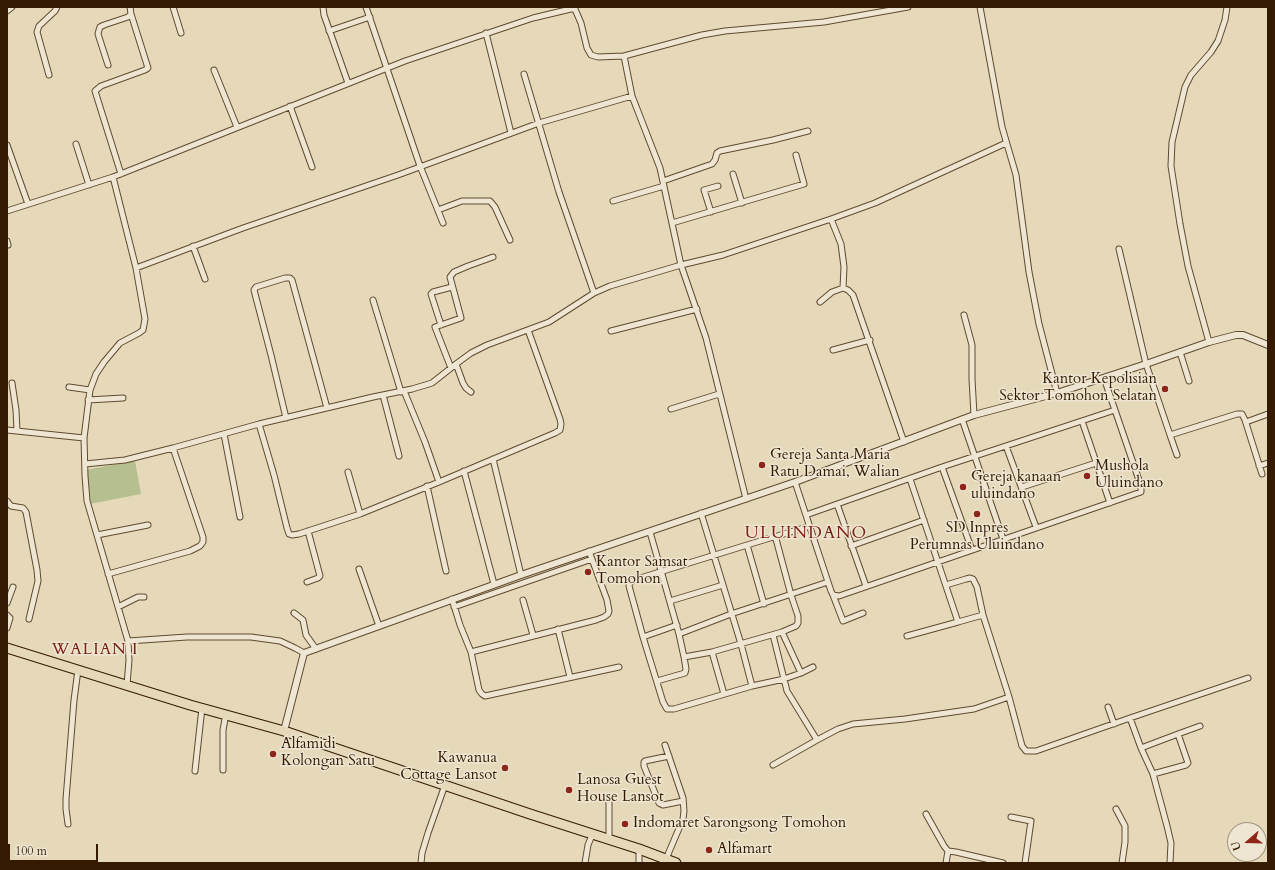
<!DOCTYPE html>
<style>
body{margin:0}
#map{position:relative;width:1275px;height:870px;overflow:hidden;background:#e5d9ba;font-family:Cardo,serif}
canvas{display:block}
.frame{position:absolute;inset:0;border:8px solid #331a01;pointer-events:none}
.north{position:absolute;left:1227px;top:822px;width:40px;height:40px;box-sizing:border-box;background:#eee6d2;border:1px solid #a3947e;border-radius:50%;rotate:250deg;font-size:11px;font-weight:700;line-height:16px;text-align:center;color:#331a01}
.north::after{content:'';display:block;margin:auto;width:14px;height:18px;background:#8f2418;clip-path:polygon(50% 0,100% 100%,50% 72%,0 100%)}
.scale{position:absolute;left:8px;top:844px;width:90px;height:18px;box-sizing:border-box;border:2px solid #331a01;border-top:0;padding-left:5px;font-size:12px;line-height:14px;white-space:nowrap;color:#331a01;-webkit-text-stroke:3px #eee6d2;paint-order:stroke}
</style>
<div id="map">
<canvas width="1275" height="870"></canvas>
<div class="frame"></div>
<div class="north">U</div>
<div class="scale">100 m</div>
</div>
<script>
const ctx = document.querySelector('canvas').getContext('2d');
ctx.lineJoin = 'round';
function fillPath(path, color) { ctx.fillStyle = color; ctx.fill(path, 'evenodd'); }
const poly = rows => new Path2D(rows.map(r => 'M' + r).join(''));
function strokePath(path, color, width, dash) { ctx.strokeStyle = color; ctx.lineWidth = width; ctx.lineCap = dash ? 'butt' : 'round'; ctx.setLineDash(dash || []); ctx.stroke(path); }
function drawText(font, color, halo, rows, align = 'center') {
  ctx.font = font + ' Cardo,serif'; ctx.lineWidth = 3; ctx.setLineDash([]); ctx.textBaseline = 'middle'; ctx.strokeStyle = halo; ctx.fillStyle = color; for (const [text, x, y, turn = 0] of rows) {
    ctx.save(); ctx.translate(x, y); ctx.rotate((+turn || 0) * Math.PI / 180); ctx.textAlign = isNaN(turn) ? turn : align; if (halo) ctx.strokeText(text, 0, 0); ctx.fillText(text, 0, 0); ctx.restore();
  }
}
const green = poly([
 [135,461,141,494,90,504,85,470]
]);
const minor = poly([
 [173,7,181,33],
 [323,7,324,15,348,83],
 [366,7,420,166,443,223],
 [574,7,581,23,587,48,591,55,598,57,624,56,632,96,660,168,681,265,706,338,746,499],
 [980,7,1002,127,1016,175,1029,272,1039,324,1057,393],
 [7,11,12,7],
 [329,31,370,17],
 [486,33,511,133],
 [624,56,702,35,725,31,824,22,908,7],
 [108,65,98,34,99,30,100,27,104,25,128,17,131,14,130,7],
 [214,70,237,127],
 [524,74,559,192,594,293],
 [49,75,37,32,39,26,55,11,57,7],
 [290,106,312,167],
 [76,144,89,185],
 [7,145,28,204],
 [121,174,95,91,101,86,145,70,148,68,131,14],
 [733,174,742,203],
 [113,177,136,268],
 [663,181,712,164,715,160,717,153,720,151,773,140,808,131],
 [613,201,664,186],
 [438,210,462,201,490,201,495,207,510,240],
 [7,211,113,177,405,61,533,18,575,8],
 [711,212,704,190,718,186],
 [831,219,841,244,844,267,843,288],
 [672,223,804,184,796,155],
 [7,241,8,245],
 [193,246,205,279],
 [1119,249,1146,364,1170,435,1237,414,1242,414,1245,420,1262,474],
 [373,300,401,392],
 [820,302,832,292,843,288,848,290,853,295,904,442],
 [964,315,972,345,972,379,974,415],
 [441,325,431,294,433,292,452,287],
 [611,331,697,309],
 [1209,342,1188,266,1180,224,1171,166,1172,142,1185,87,1191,75,1211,52,1218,41,1225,20,1227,7],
 [833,350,870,340],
 [1180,352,1189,381],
 [456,364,463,383,466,388,471,392],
 [451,368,435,327,461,318,450,277,454,272,468,266,493,257],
 [12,383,16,410,17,431],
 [69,387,90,390],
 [404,391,425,442,439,482],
 [383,395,399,456],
 [88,400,123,398],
 [671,409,719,394],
 [286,418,271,355,254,290,256,287,285,278,290,278,292,280,327,408],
 [962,419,1003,539],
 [1082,421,1110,503],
 [1246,422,1268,414],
 [259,424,274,475,287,528,289,534,292,535,299,534,360,514,439,482,555,433,560,430,561,424,560,419,528,330],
 [7,430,84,438],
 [224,434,240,517],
 [1170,435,1177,455],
 [1006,446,1036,527],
 [493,459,521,575],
 [85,464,125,460,173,448,259,424,373,397,412,389,432,383,456,364,471,353,487,345,549,322,594,293,610,286,681,265,723,255,831,219,875,203,1006,143],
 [1259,466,1268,463],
 [942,467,972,550],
 [464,471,494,584],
 [348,472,360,514],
 [910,479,958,622,983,615,1009,697,1022,746,1026,751,1036,751,1130,718,1141,748,1153,774,1167,826,1171,843,1170,863],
 [795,482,831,591,833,595,839,596,1141,492,1141,486,1104,378],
 [427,486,446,571],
 [1022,487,1096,463],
 [7,501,11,506,23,508,26,512,37,570,38,581,29,619],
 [837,504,866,586],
 [701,513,741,644,752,686],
 [806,515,942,467,1115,410],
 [650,532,679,634,731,614,828,582],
 [97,535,148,525],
 [774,537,810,526],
 [747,545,764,604],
 [851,546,924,520],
 [359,569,379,626],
 [108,574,190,551,200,546,203,542,203,537,173,448],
 [307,582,318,578,320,576,308,531],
 [946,585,966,579,970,578,973,579,977,587,983,615],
 [833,595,843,621,863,613],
 [452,599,460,625,471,652,479,690,482,694,485,696,619,667],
 [523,600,533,635],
 [670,601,723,585],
 [7,603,13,587],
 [118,607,138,597,144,597],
 [454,607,592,559],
 [294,613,303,620,306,635,316,649],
 [7,615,10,618,7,628],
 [558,629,570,677],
 [679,634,684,657],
 [773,635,787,691,817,740],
 [907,636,958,622],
 [643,637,677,625],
 [128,641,187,637,251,637,280,641,295,648,304,653],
 [471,652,596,620,604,617,608,614,609,611,607,600,589,551],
 [712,652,724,694],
 [801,673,813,667],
 [657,681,685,673,686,669,684,657,712,652,782,632,796,626,798,623,798,616,791,595,776,539,773,537,634,580,630,582,629,586,643,637,663,702,667,709,674,709,752,686,784,679,801,673,782,632],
 [127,685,129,660,128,641,87,501,85,476,84,438,90,390,96,374,104,362,120,343,139,333,143,330,145,319,136,268,243,228,398,175,539,123,632,96],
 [1108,707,1114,724],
 [1130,718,1248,678],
 [665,745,683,798,684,811,683,819,666,859],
 [1141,748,1178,734],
 [669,756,645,761,644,762,644,766,659,803,663,805,683,801],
 [773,765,817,740,838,729,853,724,905,719,974,709,1009,697],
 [223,770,223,730,226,714],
 [195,771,202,708],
 [1153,774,1186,765,1188,763,1178,734,1200,726],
 [609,800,609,840],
 [1116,809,1125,826,1125,842,1122,863],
 [926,814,944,846,948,851],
 [1011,817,1031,821,1025,863],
 [68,824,66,809,66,799,74,700,78,670],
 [639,849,639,863],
 [421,863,422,853,428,833,445,785],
 [585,863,588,845,592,835],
 [946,863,948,851,956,852,1003,863]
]);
const tertiary = poly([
 [284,731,304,653,521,575,795,482,974,415,1057,393,1146,364,1209,342,1236,335,1243,335,1268,345]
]);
const trunk = poly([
 [7,648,190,705,284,731,530,814,639,849,676,863]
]);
const markers = [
 [1165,389,4,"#8f2418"],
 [762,465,4,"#8f2418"],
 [1087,476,4,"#8f2418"],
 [963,487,4,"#8f2418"],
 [977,514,4,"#8f2418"],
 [588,572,4,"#8f2418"],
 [273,754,4,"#8f2418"],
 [505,768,4,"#8f2418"],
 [569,790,4,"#8f2418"],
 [625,824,4,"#8f2418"],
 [709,850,4,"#8f2418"]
];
const poiNames = [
 ["Kantor Kepolisian",1157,380,"right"],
 ["Sektor Tomohon Selatan",1157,397,"right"],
 ["Gereja Santa Maria",770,456],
 ["Ratu Damai, Walian",770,473],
 ["Mushola",1095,467],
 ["Uluindano",1095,484],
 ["Gereja kanaan",971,478],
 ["uluindano",971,495],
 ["SD Inpres",977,529,"center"],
 ["Perumnas Uluindano",977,546,"center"],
 ["Kantor Samsat",596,563],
 ["Tomohon",596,580],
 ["Alfamidi",281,745],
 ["Kolongan Satu",281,762],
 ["Kawanua",497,759,"right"],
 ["Cottage Lansot",497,776,"right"],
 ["Lanosa Guest",577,781],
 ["House Lansot",577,798],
 ["Indomaret Sarongsong Tomohon",633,824],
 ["Alfamart",717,850]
];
const neighbourhoodNames = [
 ["WALIAN I",95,650]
];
const quarterNames = [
 ["ULUINDANO",806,534]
];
fillPath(green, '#b5bf90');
strokePath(minor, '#604a2f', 7);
strokePath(tertiary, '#604a2f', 8);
strokePath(trunk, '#331a01', 11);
strokePath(minor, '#eee6d2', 5);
strokePath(tertiary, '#eee6d2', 6);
strokePath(trunk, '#e5d9ba', 9);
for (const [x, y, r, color] of markers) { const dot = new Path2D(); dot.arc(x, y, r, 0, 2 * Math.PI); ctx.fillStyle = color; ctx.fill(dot); strokePath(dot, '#eee6d2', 1.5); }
drawText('15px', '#331a01', '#eee6d2', poiNames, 'left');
ctx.letterSpacing = '1px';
drawText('16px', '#7a1f14', '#eee6d2', neighbourhoodNames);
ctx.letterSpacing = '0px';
ctx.letterSpacing = '1px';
drawText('17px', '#7a1f14', '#eee6d2', quarterNames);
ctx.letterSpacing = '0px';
</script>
